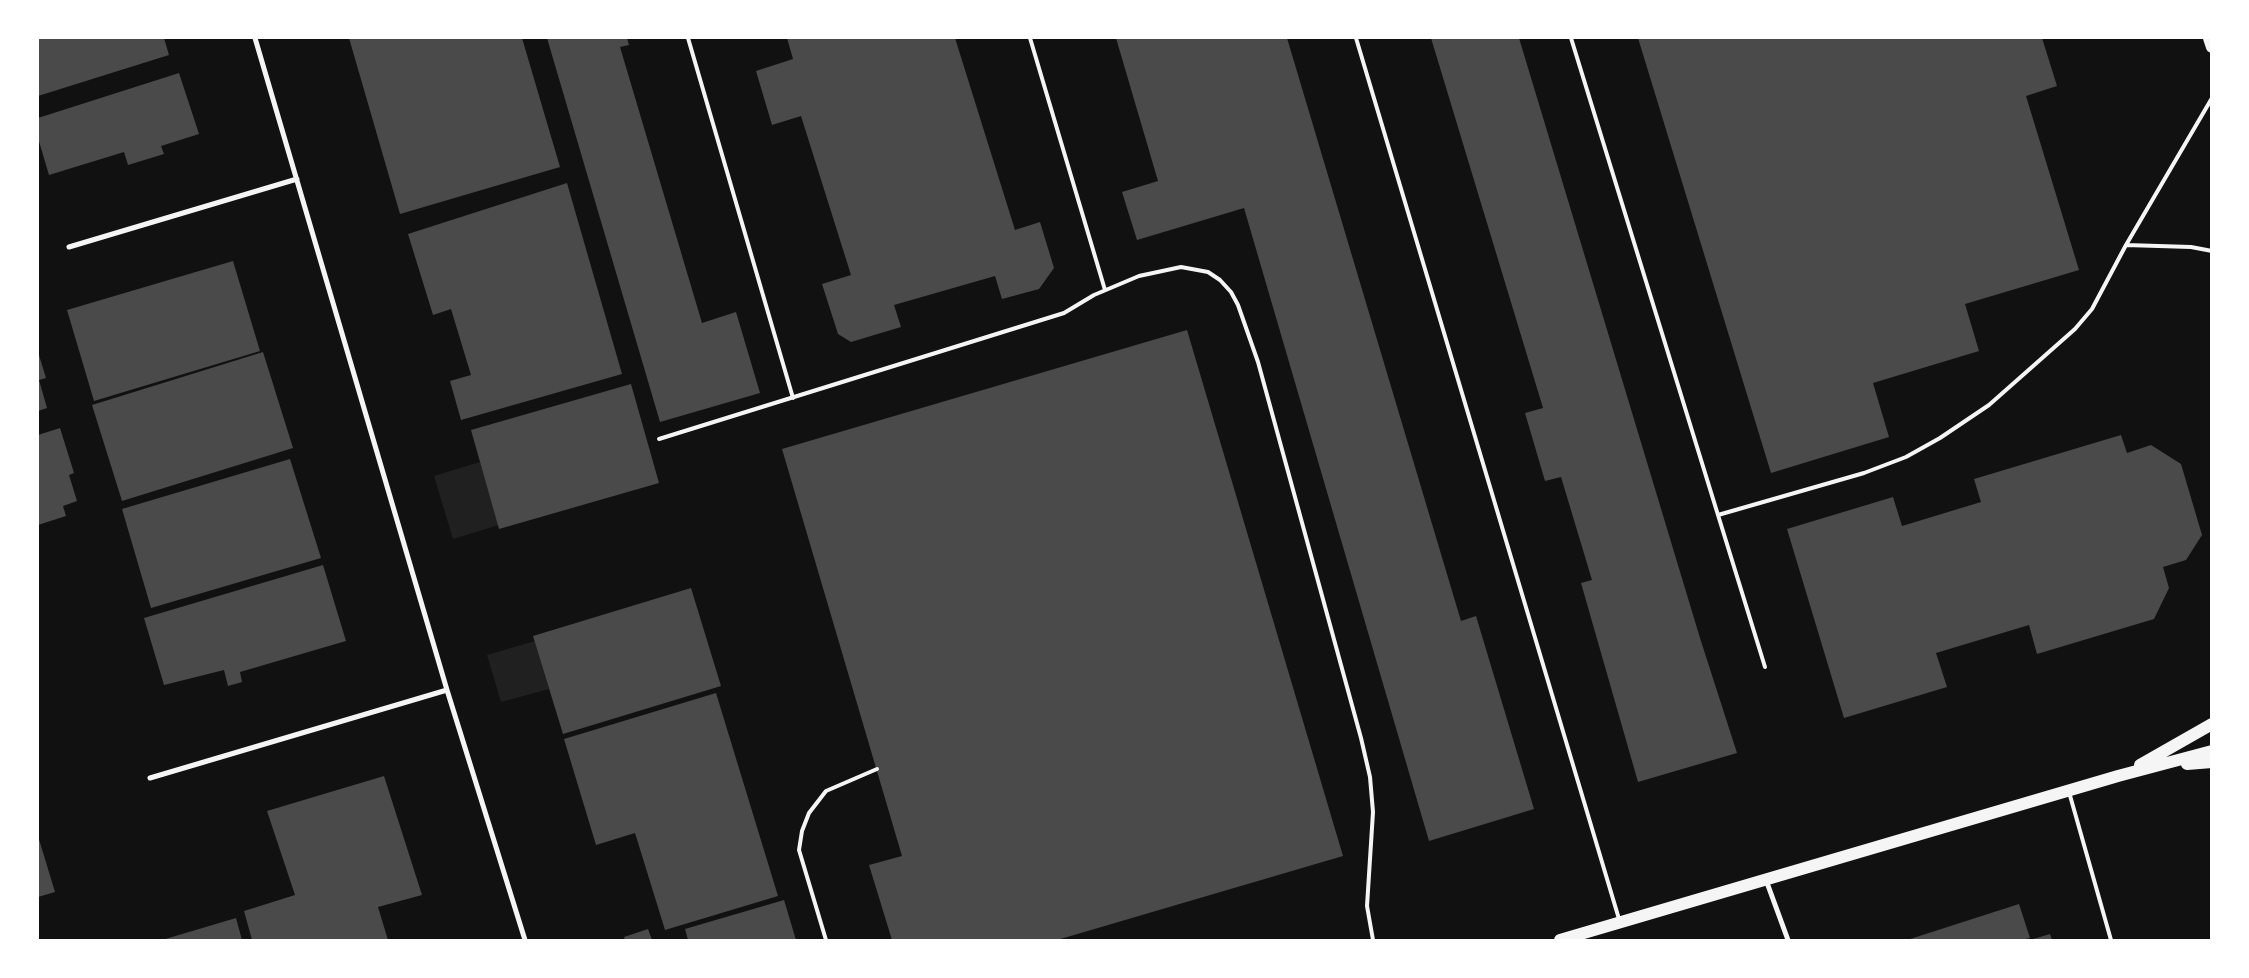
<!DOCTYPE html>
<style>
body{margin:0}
#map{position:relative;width:2249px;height:978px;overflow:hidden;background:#111;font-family:Helvetica,sans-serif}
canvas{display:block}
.frame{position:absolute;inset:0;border:39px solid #fff;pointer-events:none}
</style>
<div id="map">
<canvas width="2249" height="978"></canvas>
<div class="frame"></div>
</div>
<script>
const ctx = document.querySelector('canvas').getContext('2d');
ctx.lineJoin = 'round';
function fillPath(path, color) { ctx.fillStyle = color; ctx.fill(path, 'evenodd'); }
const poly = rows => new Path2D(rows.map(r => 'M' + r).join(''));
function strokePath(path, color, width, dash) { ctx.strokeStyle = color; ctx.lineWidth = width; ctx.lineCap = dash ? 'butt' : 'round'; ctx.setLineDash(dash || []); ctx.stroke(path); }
const green = poly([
 [480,462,499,525,453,539,434,476],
 [535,641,549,689,501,702,487,655]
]);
const building = poly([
 [38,38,164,38,169,55,38,96],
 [349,38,522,38,560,167,400,214],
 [547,38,627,38,629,45,620,47,702,323,736,312,760,393,660,422],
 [787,38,955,38,1015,230,1040,222,1054,268,1039,289,1002,299,995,276,894,305,901,327,851,342,838,334,822,284,851,275,801,116,772,125,756,71,793,59],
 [1116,38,1287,38,1461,621,1476,616,1534,809,1429,841,1244,208,1137,240,1122,192,1158,181],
 [1431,38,1519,38,1700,638,1737,753,1638,782,1581,583,1592,580,1561,477,1545,481,1525,413,1543,408],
 [1638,38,2042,38,2057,86,2026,96,2079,270,1965,304,1979,351,1873,383,1889,437,1771,473],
 [179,73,199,134,161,146,164,154,128,165,124,152,49,175,38,138,38,118],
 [567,183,622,374,461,420,450,381,471,375,451,309,433,315,408,234],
 [233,261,260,351,94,401,67,310],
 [1187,330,1343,856,1057,940,892,940,869,865,902,856,782,449],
 [38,352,46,378,39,380,47,408,38,411],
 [263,352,293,448,122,501,92,405],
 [631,384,659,483,499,529,471,430],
 [60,428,74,473,69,475,77,501,63,506,66,516,38,525,38,435],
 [2121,435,2127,453,2151,445,2181,464,2202,535,2186,560,2163,567,2169,588,2154,619,2037,654,2029,625,1936,653,1947,687,1844,718,1787,529,1893,497,1902,526,1981,502,1974,479],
 [290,459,321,558,151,608,122,509],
 [323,565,346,641,240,672,242,682,228,686,224,670,164,685,144,618],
 [691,588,721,686,563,734,533,636],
 [716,693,778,896,665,930,635,833,596,845,564,739],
 [384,776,422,895,378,907,388,940,252,940,244,911,295,895,267,811],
 [38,836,55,892,38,897],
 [784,900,796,940,688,940,685,929],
 [2019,904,2030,938,2021,940,1907,940],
 [236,918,242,940,162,940],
 [648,929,652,940,625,940,624,937],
 [2050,934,2052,940,2030,940]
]);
const service = poly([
 [688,38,793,398],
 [1030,38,1105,290],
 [1356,38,1619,919],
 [1571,38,1718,515,1864,473,1906,457,1940,438,1989,405,2075,329,2092,309,2126,245,2212,98],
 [2126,245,2191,247,2212,251],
 [659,439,1064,313,1094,295,1139,276,1181,267,1208,272,1220,280,1231,292,1238,305,1258,362,1361,738,1370,777,1373,812,1367,906,1373,940],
 [1718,515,1765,667],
 [2069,792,2111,940],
 [826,940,799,850,802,831,809,813,826,791,877,769]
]);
const minor = poly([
 [255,38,447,690,525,940],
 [69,247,297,179],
 [150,778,447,690],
 [1766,880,1788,940]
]);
const primary = poly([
 [2209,38,2212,47],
 [2187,764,2212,762],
 [2140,765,2212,724],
 [1560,940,2118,776,2212,751]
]);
fillPath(green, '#202020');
fillPath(building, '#4a4a4a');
strokePath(service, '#f5f5f5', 4);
strokePath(minor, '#f5f5f5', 5);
strokePath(primary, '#f5f5f5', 12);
</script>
